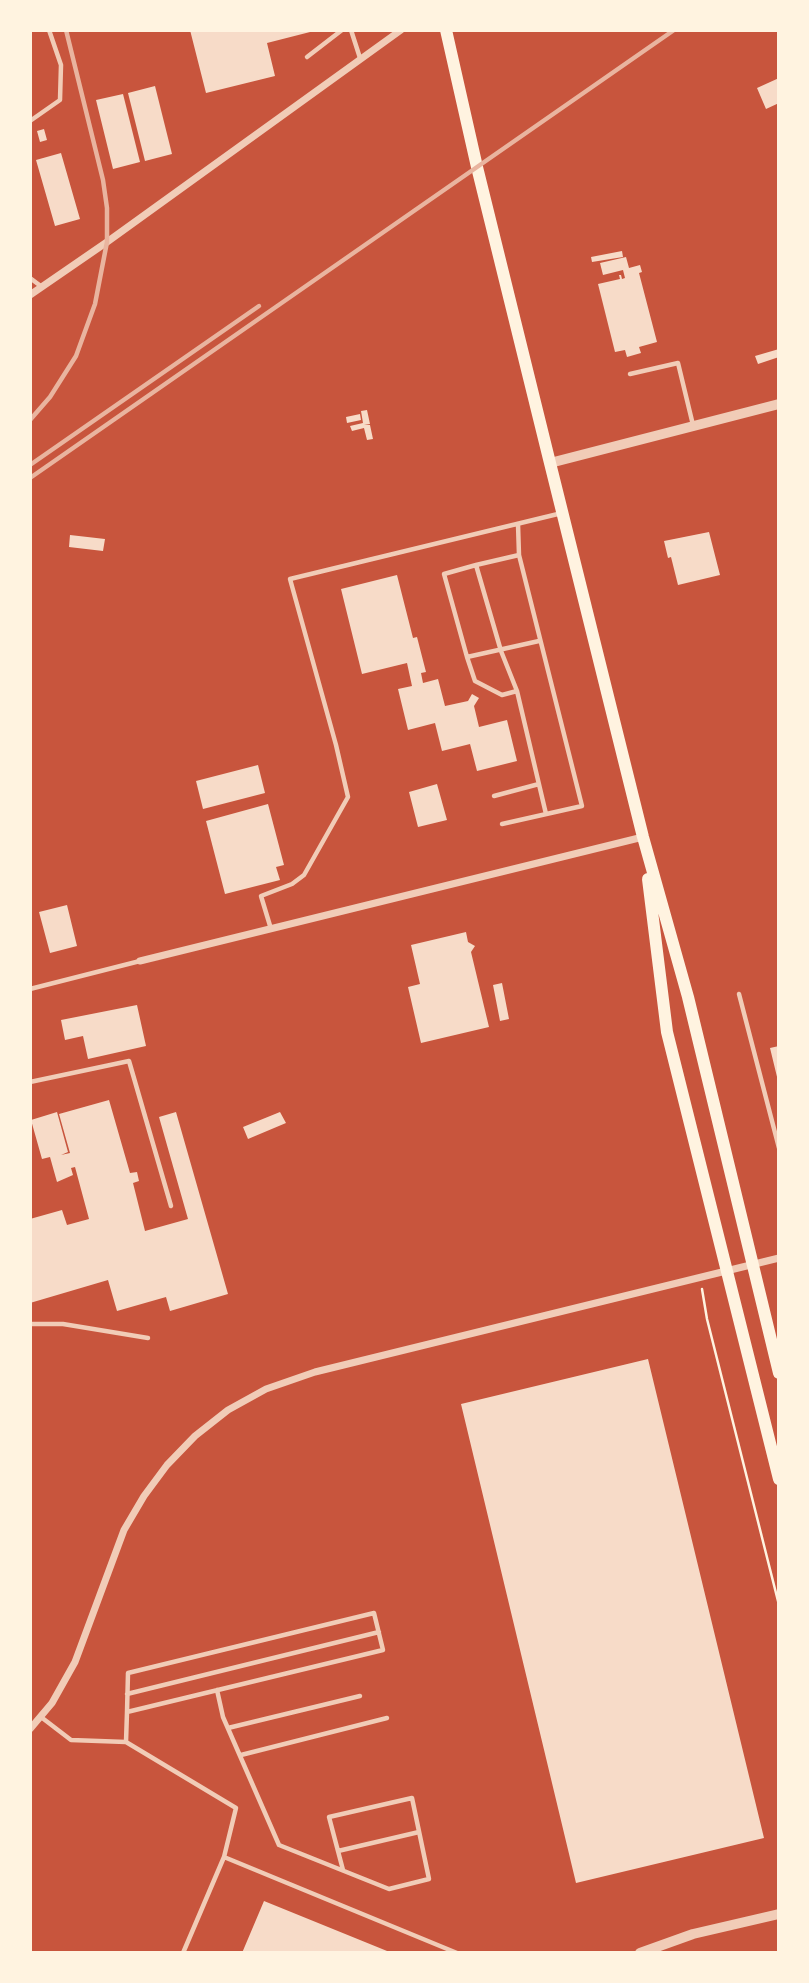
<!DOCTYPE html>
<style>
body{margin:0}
#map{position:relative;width:809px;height:1983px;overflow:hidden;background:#c8553d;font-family:"Roboto Serif",serif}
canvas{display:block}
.frame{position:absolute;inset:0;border:32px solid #fff3e0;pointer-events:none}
</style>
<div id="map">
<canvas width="809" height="1983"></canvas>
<div class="frame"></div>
</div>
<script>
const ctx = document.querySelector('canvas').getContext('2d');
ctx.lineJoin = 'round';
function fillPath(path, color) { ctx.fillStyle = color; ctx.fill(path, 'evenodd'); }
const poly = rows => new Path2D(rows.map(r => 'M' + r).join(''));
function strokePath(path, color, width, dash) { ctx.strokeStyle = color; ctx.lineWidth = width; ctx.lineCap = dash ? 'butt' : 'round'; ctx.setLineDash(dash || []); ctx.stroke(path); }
const building = poly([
 [190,30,314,30,314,31,267,43,275,76,206,93],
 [779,78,779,103,766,109,757,88],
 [155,86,172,154,145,161,128,93],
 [123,94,140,162,113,169,96,100],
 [44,129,47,140,40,142,37,131],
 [61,153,80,219,55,226,36,160],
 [622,251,623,257,592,262,591,257],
 [626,257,629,268,640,265,642,272,639,273,657,342,639,347,641,353,627,357,625,350,615,352,598,284,620,279,619,275,621,275,622,279,625,278,623,270,603,275,600,263],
 [779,349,779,357,758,364,755,356],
 [367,410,370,424,364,425,370,425,373,439,367,440,364,428,352,431,350,426,363,423,361,411],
 [360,414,361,420,347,423,346,417],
 [709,532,720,575,678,585,671,557,668,558,664,541],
 [70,535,105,539,103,551,69,547],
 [397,575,413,638,417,637,426,672,421,673,423,683,438,679,445,706,468,701,472,694,479,698,474,706,479,727,507,720,517,761,477,771,470,744,442,751,435,723,408,730,398,689,412,686,407,663,362,674,341,589],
 [258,765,265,793,203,809,196,781],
 [437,784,447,820,418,827,409,792],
 [268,804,284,865,276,867,280,880,225,894,206,821],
 [67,905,77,946,50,953,39,912],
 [466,932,468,942,475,946,471,952,489,1027,421,1043,408,987,420,984,411,945],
 [502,983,509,1019,500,1021,493,985],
 [137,1005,146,1046,88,1059,83,1036,65,1040,61,1020],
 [779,1046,779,1081,778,1081,770,1048],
 [109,1100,130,1173,137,1172,139,1181,133,1183,145,1231,188,1219,159,1117,176,1112,228,1294,170,1311,166,1297,117,1311,108,1280,30,1303,30,1219,62,1210,67,1225,89,1219,75,1167,71,1168,73,1175,57,1182,50,1157,42,1159,31,1120,57,1112,68,1152,61,1155,70,1153,59,1114],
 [280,1112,286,1123,248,1139,243,1127],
 [648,1359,764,1838,576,1883,461,1404],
 [264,1901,392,1953,242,1953]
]);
const path = poly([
 [702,1289,707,1319,779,1605]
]);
const service = poly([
 [351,30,360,58],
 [307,57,342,30],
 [30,121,60,100,61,65,49,30],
 [30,278,42,287],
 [630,374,678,363,693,425],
 [519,555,476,565,501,651,517,691,546,814],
 [467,657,444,574,476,565],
 [517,691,502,695,475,681,467,657,539,641],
 [494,796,539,784],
 [502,824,582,806,519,555,518,524],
 [271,929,261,896,292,884,304,875,348,797,336,745,290,579,562,513],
 [30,989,140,961],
 [739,994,779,1148],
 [30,1082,129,1061,171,1206],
 [30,1324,63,1324,148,1338],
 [217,1690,223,1717,279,1845,389,1889,429,1879,412,1798,329,1817,343,1870],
 [127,1694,379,1632],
 [41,1717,71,1740,126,1742,236,1808,224,1857],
 [228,1728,360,1696],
 [126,1742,127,1712,128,1673,374,1613,383,1650,127,1712],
 [241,1755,387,1718],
 [338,1851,419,1832],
 [183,1953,224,1857,457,1953]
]);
const minor = poly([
 [30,295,107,242,401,30],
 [140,961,643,837],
 [30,1729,52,1703,75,1662,124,1530,144,1496,167,1465,195,1436,228,1410,266,1389,315,1372,779,1258]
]);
const tertiary = poly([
 [550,463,779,404],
 [640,1953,693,1934,779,1914]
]);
const secondary = poly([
 [446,30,477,167,550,463,643,837,688,997,779,1373],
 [648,879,667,1032,779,1479]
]);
const rail = poly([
 [30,420,50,397,76,356,95,304,107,242,107,208,103,180,66,30],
 [30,465,259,306],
 [30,478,674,30]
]);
fillPath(building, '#f7dbc8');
strokePath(path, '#fff3e0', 2.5);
strokePath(service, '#f1ccb7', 4.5);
strokePath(minor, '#f1ccb7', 7);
strokePath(tertiary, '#f1ccb7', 10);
strokePath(secondary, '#fff3e0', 12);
strokePath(rail, '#e9b49f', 4.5);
</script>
